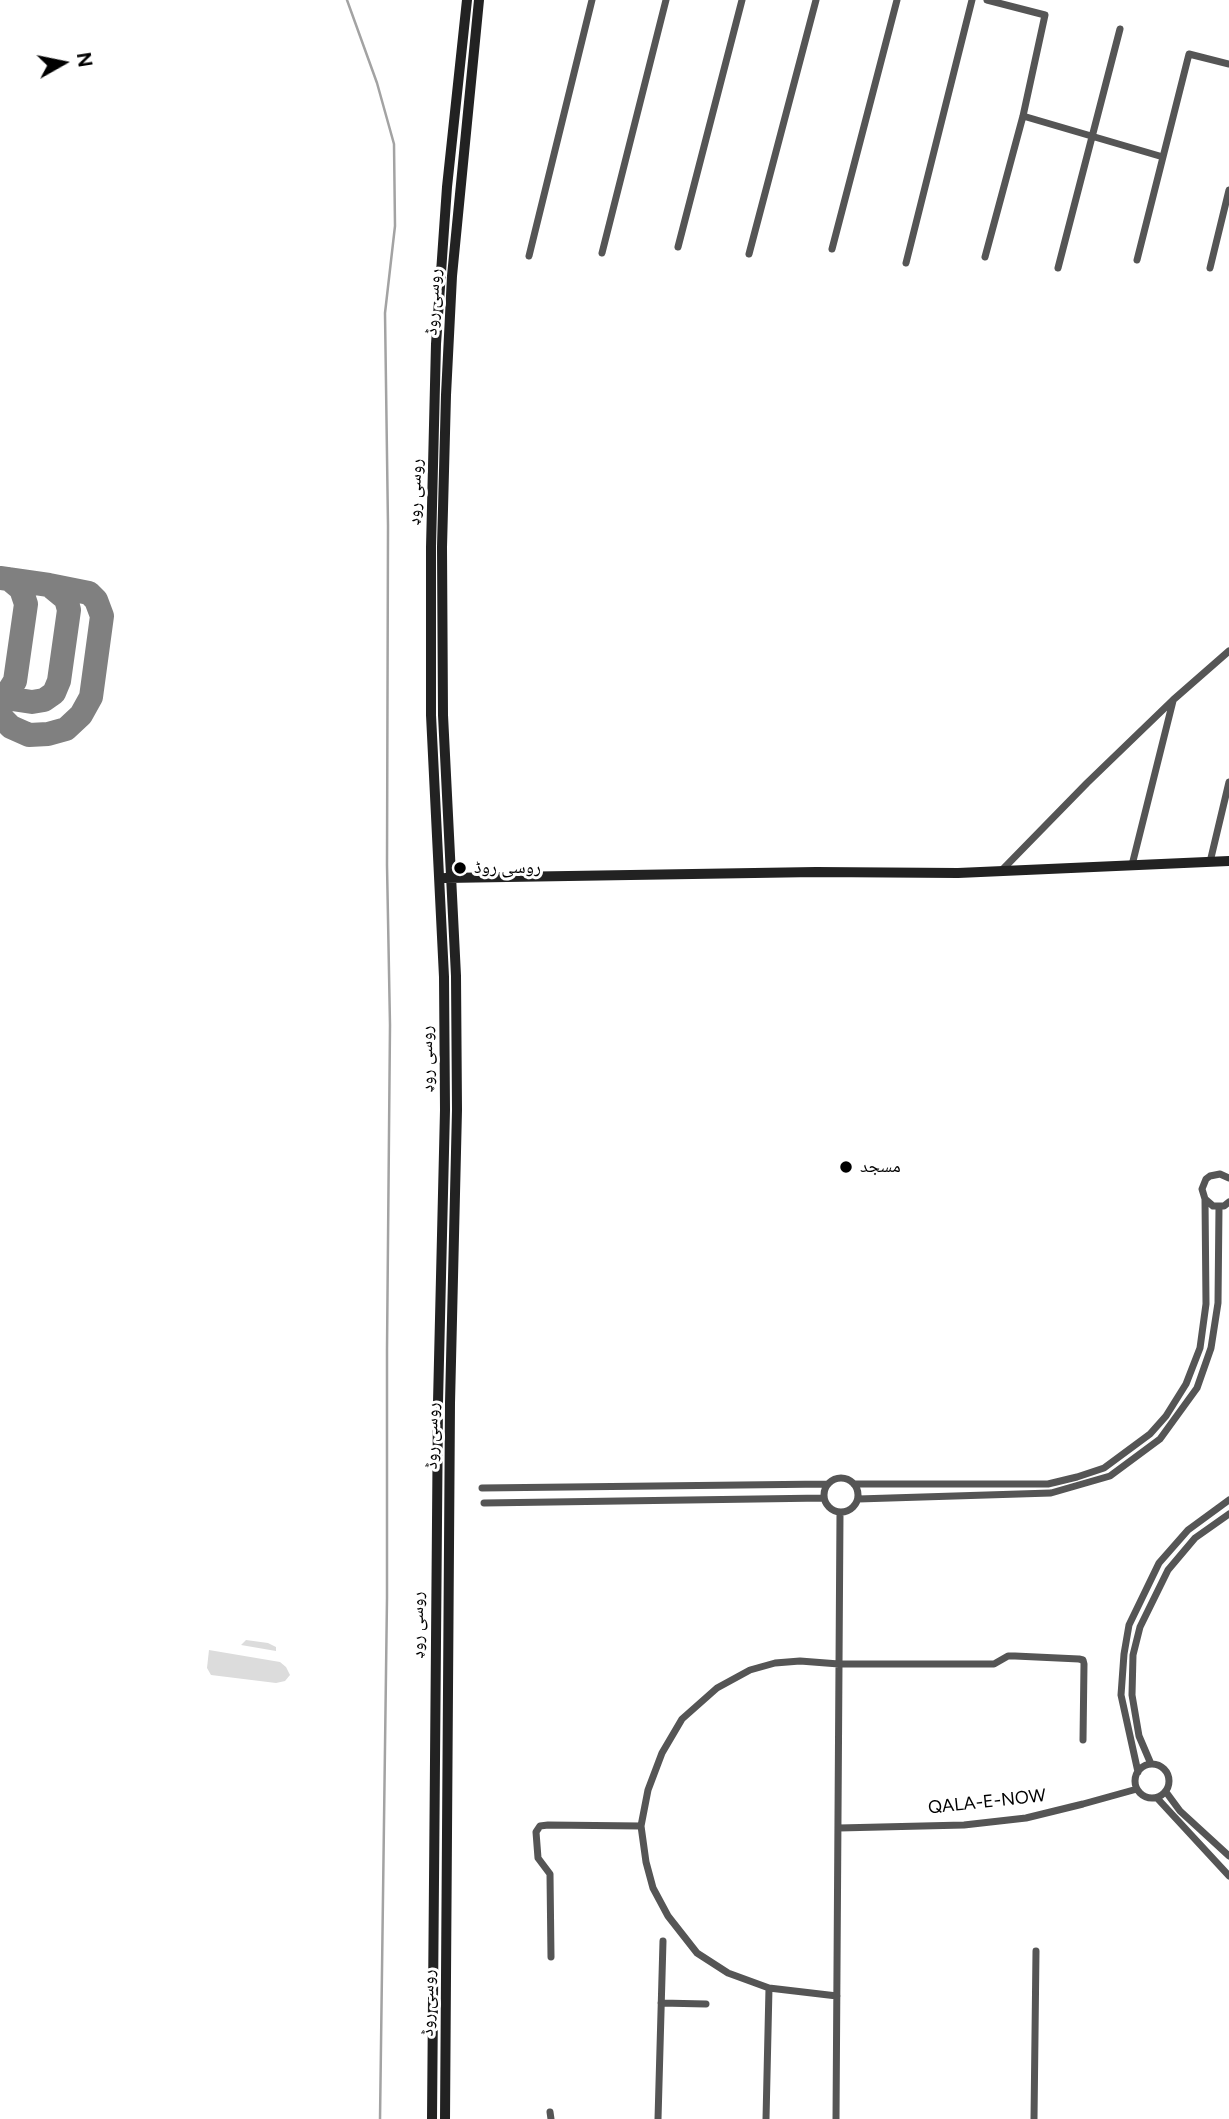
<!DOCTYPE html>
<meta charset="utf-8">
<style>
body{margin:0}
#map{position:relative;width:1229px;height:2119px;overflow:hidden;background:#fff;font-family:Figtree,sans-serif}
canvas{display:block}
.north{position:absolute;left:28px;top:28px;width:70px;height:70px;-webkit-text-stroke:5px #fff;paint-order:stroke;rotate:81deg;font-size:19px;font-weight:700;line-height:28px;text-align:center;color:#000}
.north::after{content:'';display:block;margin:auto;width:24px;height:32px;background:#000;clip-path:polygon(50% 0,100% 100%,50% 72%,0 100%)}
</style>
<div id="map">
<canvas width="1229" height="2119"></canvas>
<div class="north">N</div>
</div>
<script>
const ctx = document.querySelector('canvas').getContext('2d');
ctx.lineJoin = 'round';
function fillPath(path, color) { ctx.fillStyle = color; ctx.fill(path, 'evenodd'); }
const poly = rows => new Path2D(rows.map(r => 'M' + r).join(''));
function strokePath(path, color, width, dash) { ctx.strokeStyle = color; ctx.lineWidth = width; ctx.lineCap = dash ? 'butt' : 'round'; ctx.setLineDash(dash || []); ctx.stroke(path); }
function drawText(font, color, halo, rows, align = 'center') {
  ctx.font = font + ' Figtree,"Noto Naskh Arabic",sans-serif'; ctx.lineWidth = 6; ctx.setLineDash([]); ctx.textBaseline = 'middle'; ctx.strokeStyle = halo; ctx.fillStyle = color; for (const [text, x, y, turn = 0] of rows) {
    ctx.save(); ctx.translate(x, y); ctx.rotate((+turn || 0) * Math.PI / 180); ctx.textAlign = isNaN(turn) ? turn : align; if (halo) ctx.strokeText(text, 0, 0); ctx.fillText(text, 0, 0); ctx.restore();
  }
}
const green = poly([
 [246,1640,268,1643,276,1647,276,1651,241,1645],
 [209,1650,280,1662,286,1667,290,1675,285,1681,276,1683,211,1675,207,1668]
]);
const stream = poly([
 [347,0,377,83,394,144,395,226,385,313,388,526,387,865,390,1025,387,1349,387,1598,380,2119]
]);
const taxiway = poly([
 [0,578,49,585,66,599,69,610,59,681,54,693,44,700,32,702,0,697],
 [0,695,8,692,15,681,26,604,21,589,9,579],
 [0,716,11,727,29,735,48,734,66,729,81,715,91,697,102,616,96,600,89,593,49,585]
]);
const street = poly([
 [1023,116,1163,157],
 [678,247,742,0],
 [832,249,897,0],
 [602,253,666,0],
 [749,254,816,0],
 [529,256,592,0],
 [985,257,1023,116,1045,15,987,0],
 [1137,260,1189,54,1229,64],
 [906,263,972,0],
 [1058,268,1120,29],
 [1210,268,1229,190],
 [1210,862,1229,782],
 [1132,865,1173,701],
 [1002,870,1087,783,1173,700,1229,651],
 [1229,1178,1220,1174,1210,1176,1206,1179,1202,1189,1205,1199,1213,1206,1224,1206,1229,1202],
 '824 1495a17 17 0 1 1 34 0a17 17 0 1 1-34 0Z',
 [854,1484,1048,1484,1077,1477,1104,1468,1150,1434,1166,1416,1186,1384,1200,1348,1206,1304,1205,1199],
 [482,1488,827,1484],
 [858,1499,1051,1493,1110,1476,1160,1439,1197,1388,1211,1348,1218,1303,1219,1207],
 [484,1503,824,1498],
 '1135 1781a17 17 0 1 1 34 0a17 17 0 1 1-34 0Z',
 [1151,1764,1139,1736,1132,1695,1133,1655,1140,1627,1168,1570,1195,1538,1229,1514],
 [1138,1772,1121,1695,1124,1654,1129,1625,1159,1563,1188,1530,1229,1500],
 [1166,1792,1180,1811,1229,1856],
 [1157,1798,1229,1876],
 [839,1828,964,1825,1026,1818,1083,1804,1137,1789],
 [551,1957,550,1874,538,1858,536,1832,540,1826,548,1825,641,1826],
 [837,1996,769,1988,728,1973,697,1953,668,1916,653,1888,646,1862,641,1826,648,1790,662,1753,682,1719,717,1688,750,1670,775,1663,800,1661,839,1664,994,1664,1008,1656,1015,1656,1079,1659,1083,1660,1084,1664,1083,1740],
 [661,2003,706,2004],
 [550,2112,551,2119],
 [658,2119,663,1941],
 [766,2119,769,1988],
 [836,2119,840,1513],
 [1034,2119,1036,1951]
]);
const secondary = poly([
 [445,878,816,872,958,873,1229,861],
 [432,2119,438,1402,445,1110,444,977,431,715,431,547,436,344,447,187,467,0],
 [445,2119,450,1403,457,1110,456,976,443,715,442,547,446,395,452,276,479,0]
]);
const markers = [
 [460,868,7,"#000"],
 [846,1167,7,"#000"]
];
const streetNames = [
 ["روسی روڈ",433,302,-87],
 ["روسی روډ",415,492,-88],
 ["روسی روډ",427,1059,-91],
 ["روسی روڈ",432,1436,-89],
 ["روسی روډ",418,1625,-90],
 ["QALA-E-NOW",987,1802,-6],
 ["روسی روڈ",428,2003,-89]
];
const poiNames = [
 ["روسی روڈ",474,868],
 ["مسجد",860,1167]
];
fillPath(green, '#dcdcdc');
strokePath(stream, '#a3a3a3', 2.5);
strokePath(taxiway, '#808080', 24);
strokePath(street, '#555', 7);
strokePath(secondary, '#222', 10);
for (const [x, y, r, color] of markers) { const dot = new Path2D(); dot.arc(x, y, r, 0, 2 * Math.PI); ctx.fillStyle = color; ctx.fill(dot); strokePath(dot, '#fff', 2.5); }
drawText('18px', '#000', '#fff', streetNames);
drawText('18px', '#000', '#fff', poiNames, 'left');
</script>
